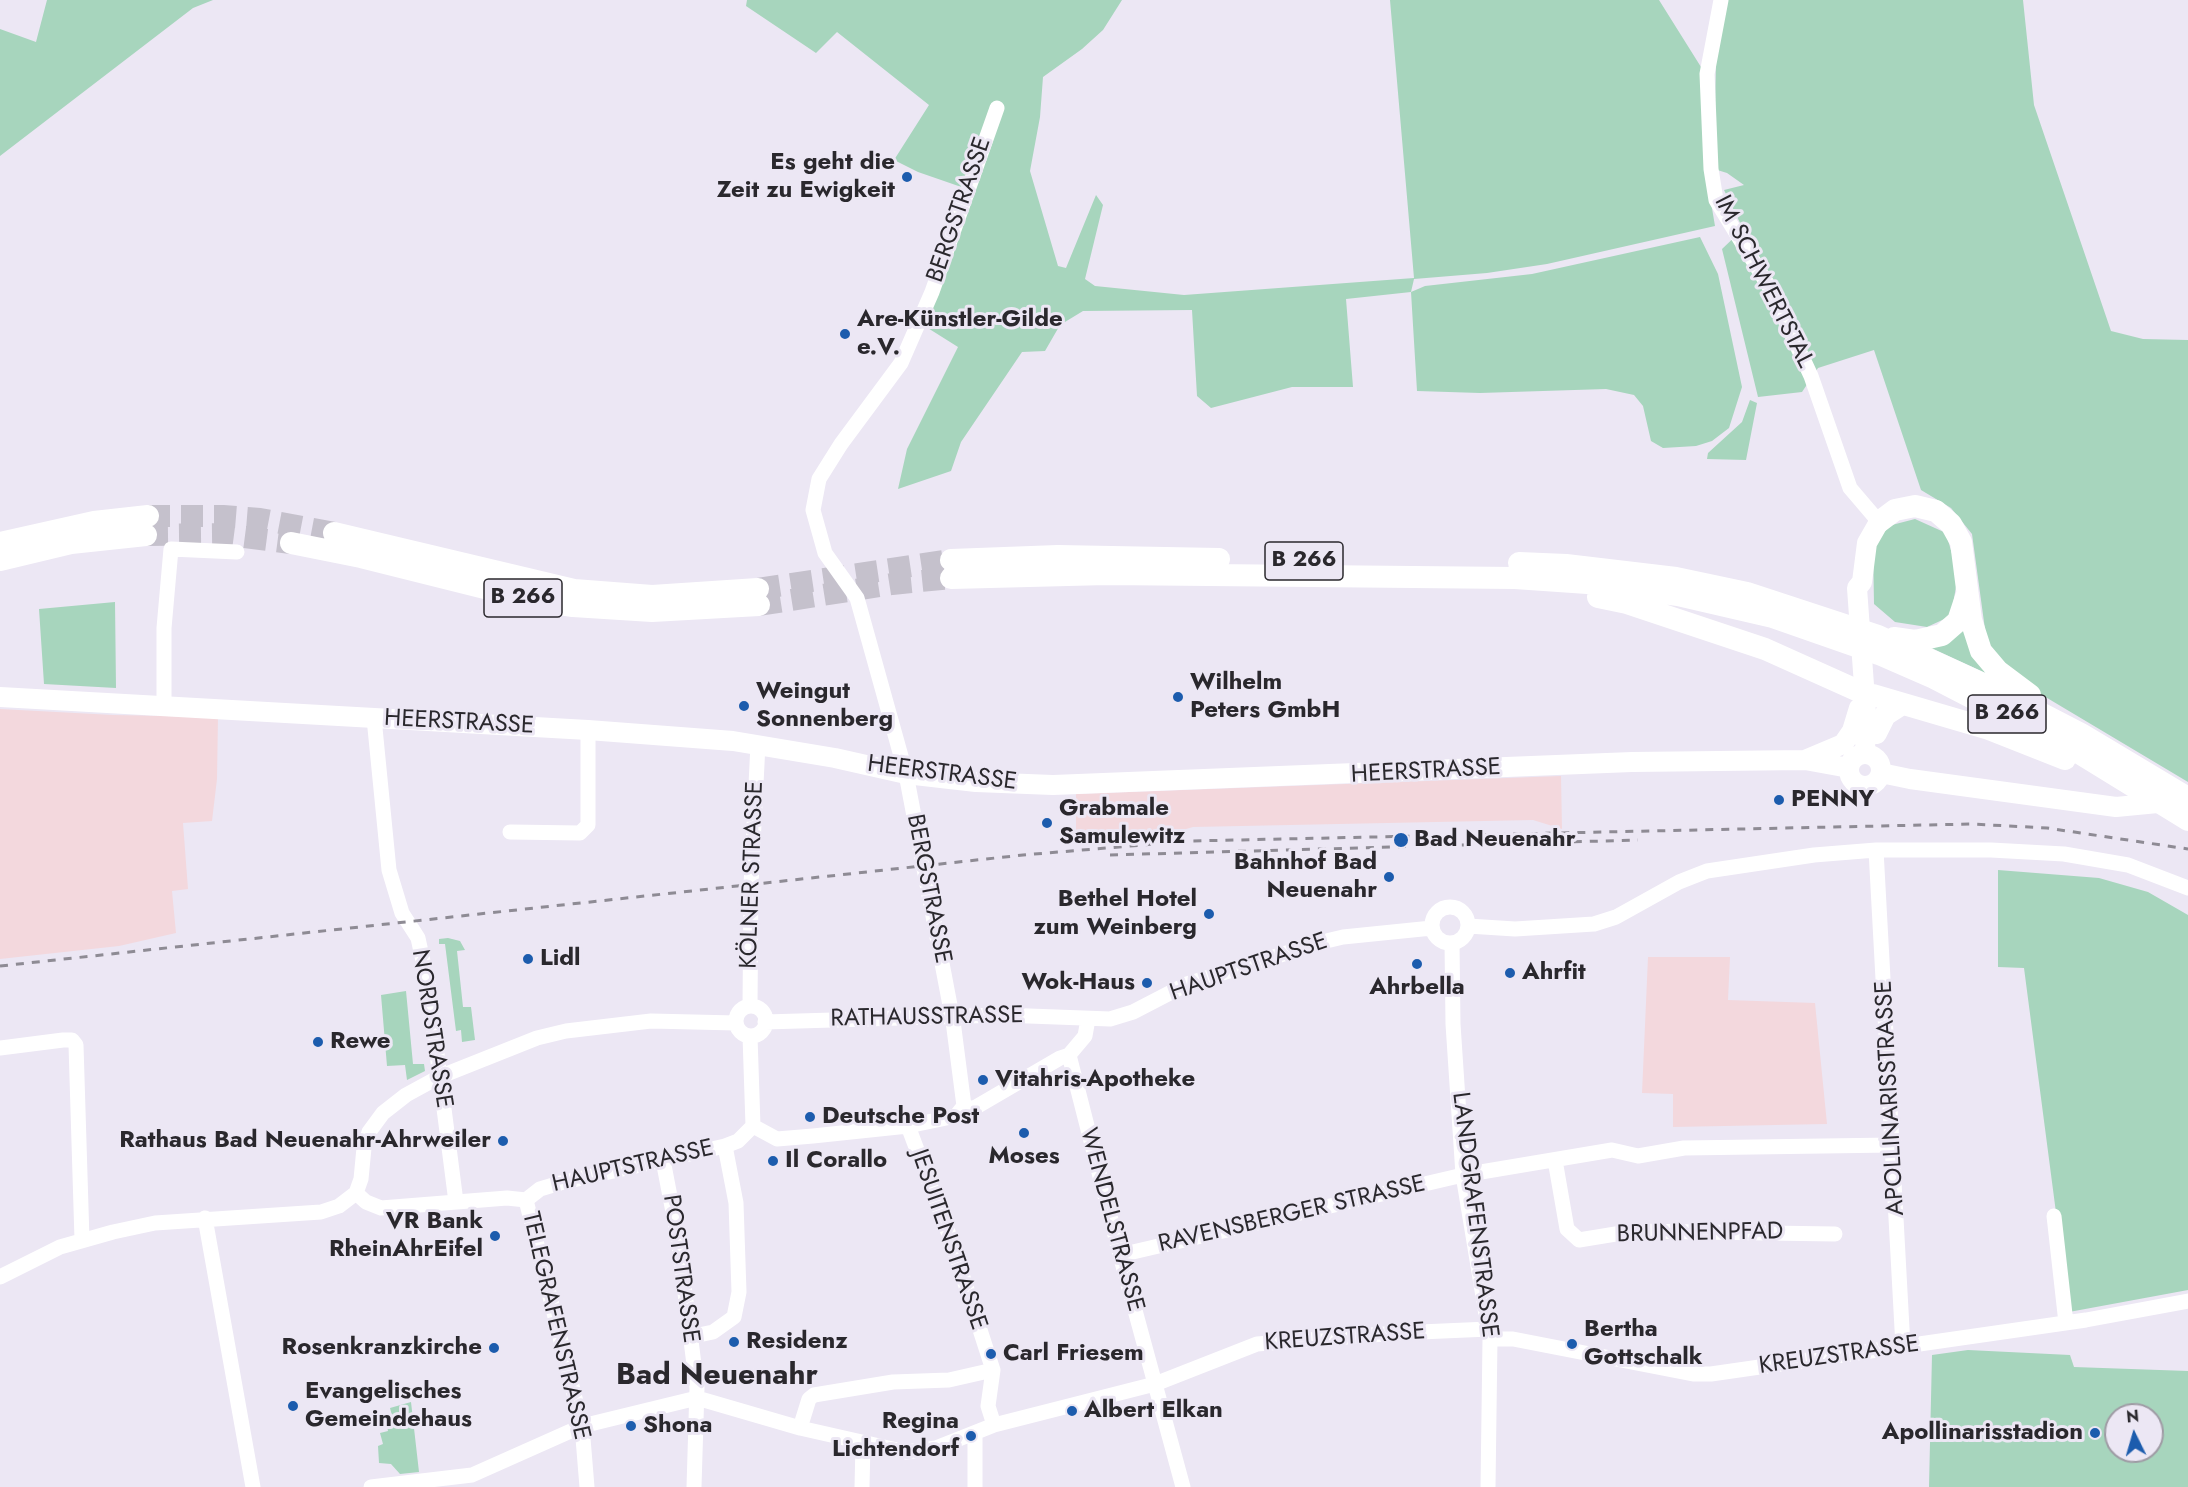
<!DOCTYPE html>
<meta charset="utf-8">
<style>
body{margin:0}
#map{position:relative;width:2188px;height:1487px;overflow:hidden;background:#ece7f4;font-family:Jost,sans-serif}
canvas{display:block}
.north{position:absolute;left:2104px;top:1403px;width:60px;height:60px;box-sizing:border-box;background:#ece7f4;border:2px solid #9e9ba4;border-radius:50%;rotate:355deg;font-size:16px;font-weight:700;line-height:24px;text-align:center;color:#2a282d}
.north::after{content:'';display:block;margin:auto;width:21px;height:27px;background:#1c5cad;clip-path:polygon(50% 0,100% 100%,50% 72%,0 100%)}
</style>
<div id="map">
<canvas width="2188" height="1487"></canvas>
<div class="north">N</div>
</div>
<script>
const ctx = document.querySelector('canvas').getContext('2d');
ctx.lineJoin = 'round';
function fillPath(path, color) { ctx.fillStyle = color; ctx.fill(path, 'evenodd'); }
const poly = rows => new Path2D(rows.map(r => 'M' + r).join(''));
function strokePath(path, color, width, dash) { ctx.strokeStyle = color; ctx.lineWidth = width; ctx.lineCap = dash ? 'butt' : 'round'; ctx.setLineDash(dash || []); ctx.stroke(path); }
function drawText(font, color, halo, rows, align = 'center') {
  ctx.font = font + ' Jost,sans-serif'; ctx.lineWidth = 6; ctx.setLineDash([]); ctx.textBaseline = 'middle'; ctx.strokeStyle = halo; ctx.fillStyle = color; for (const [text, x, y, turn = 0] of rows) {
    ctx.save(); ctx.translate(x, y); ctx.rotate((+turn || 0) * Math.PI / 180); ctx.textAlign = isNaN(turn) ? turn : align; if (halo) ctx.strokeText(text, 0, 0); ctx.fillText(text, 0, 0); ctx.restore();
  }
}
const commercial = poly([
 [0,709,113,715,218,717,217,779,212,821,183,823,188,889,172,891,176,933,119,946,0,959],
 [1561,776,1562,829,1533,820,1193,827,1155,838,1076,845,1076,794],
 [1648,957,1730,957,1728,1000,1815,1003,1827,1124,1673,1127,1673,1094,1642,1093]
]);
const green = poly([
 [47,0,213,0,193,8,0,156,0,29,36,42],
 [747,0,1122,0,1103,30,1082,49,1043,77,1040,117,1030,171,1058,266,1066,268,1096,195,1103,205,1085,279,1095,286,1184,295,1414,278,1390,0,1659,0,1701,67,1704,161,1715,226,1547,264,1487,273,1414,279,1411,292,1425,286,1532,274,1700,237,1718,274,1742,387,1729,428,1712,441,1696,446,1663,448,1651,441,1643,406,1634,395,1606,389,1480,393,1417,391,1411,292,1346,299,1353,387,1292,387,1211,408,1197,396,1192,310,1083,311,1060,325,1045,351,1022,352,961,442,951,471,898,489,907,449,958,347,923,325,970,190,918,172,894,160,929,105,837,32,816,53,746,6],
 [1726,0,2023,0,2034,105,2111,331,2143,339,2188,340,2188,782,2022,683,1987,644,1972,534,1951,508,1921,490,1874,350,1818,368,1802,392,1758,397,1722,249,1743,229,1724,190,1744,185,1727,173,1714,169,1716,61],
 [1750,400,1757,403,1746,460,1707,459,1708,453,1742,422],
 [1915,519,1946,533,1958,575,1951,616,1927,627,1895,622,1874,604,1873,546,1888,526],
 [115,602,116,688,44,684,39,609],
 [1961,622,1994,677,1927,646],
 [1998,870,2099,878,2148,892,2188,915,2188,1290,2069,1312,2024,968,1998,967],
 [448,938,460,941,465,950,457,951,463,1007,471,1007,475,1040,462,1042,461,1030,456,1031,445,944,439,944,439,939],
 [406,991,413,1064,424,1064,425,1071,407,1080,405,1065,387,1066,381,995],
 [1968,1350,2070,1355,2074,1367,2188,1371,2188,1487,1929,1487,1932,1355],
 [2116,1415,2152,1415,2152,1451,2116,1451],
 [411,1402,419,1472,400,1474,391,1464,379,1463,378,1446,383,1444,380,1433,388,1431,387,1426,394,1423,390,1408]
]);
const highwayTunnel = poly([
 [148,516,223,516,260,519,334,533],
 [146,535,222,534,291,543],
 [758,589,951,560],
 [759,605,892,584,951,578]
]);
const minor = poly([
 [1721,0,1707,74,1711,169,1716,200,1771,290,1811,376,1850,488,1879,522],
 [164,706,164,628,171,549,237,552],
 [374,718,389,870,402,913,418,938,428,984,456,1202],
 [510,832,580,833,588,825,588,730],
 [1876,850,1903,1347],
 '1432 925a18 18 0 1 1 36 0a18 18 0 1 1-36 0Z',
 [1468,926,1515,929,1594,924,1616,917,1679,882,1707,871,1814,855,1876,850,1991,850,2064,854,2128,865,2188,888],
 [1452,943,1453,1024,1463,1175,1490,1339,1488,1487],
 [750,1006,751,885,758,744],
 '736 1021a15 15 0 1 1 30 0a15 15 0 1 1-30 0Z',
 [765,1022,1002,1015,1110,1019,1133,1012,1187,984,1322,942,1343,937,1432,928],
 [750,1036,753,1126],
 [0,1048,63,1040,72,1040,76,1045,82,1240],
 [1069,1055,1120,1255,1183,1487],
 [963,1110,976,1107,1060,1058,1069,1055,1085,1036,1088,1019],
 [753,1126,777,1139,813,1136,908,1126,956,1116,964,1106,953,1021,906,774,857,598,825,553,813,510,819,479,841,444,901,363,932,292,997,108],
 [908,1126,951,1240,993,1370,988,1406,994,1425],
 [663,1160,678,1238,697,1388,694,1487],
 [1555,1160,1567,1229,1579,1240,1634,1231,1835,1234],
 [356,1193,361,1179,364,1148,369,1132,383,1113,406,1095,439,1077,537,1038,566,1031,651,1021,736,1023],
 [356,1193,366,1202,381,1208,507,1198,526,1200,540,1189,560,1183,725,1146,738,1141,753,1126],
 [526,1200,582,1426,587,1487],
 [2054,1216,2066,1323],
 [205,1218,253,1487],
 [1120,1255,1463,1175,1612,1150,1638,1156,1684,1148,1893,1145],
 [0,1277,60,1247,113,1232,155,1223,321,1212,339,1206,356,1193],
 [689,1337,713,1332,734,1317,739,1292,736,1203,725,1146],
 [1490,1339,1513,1339,1693,1374,1711,1374,2086,1320,2188,1301],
 [800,1428,809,1399,814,1395,893,1382,949,1380,993,1370],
 [975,1434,975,1487],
 [371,1487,472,1475,582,1426,697,1398,800,1428,906,1452,936,1448,994,1425,1155,1384,1257,1344,1397,1333,1489,1329],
 [862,1487,863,1444]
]);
const major = poly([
 [0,697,588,730,733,741,835,758,906,774,976,782,1053,785,1632,762,1805,760,1849,768],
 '1849 770a16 16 0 1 1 32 0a16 16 0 1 1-32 0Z',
 [1865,754,1866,713,1857,588,1862,582,1867,543,1879,522],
 [1805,760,1843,744,1852,731,1859,708],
 [1881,773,1910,779,2116,807,2168,802]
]);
const highway = poly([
 [1879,522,1895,510,1915,506,1936,511,1951,524,1961,542,1971,620,1981,651,1998,671,2030,695],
 [334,533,574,590,652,596,758,589],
 [0,543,94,522,148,516],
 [291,543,361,557,533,600,573,606,652,611,759,605],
 [0,560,71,543,146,535],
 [951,560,1058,556,1219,559],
 [1519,563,1566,565,1676,578,1747,593,1878,636,1994,689,2081,734,2188,798],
 [951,578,1107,574,1515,578,1602,584,1678,595,1773,617,1879,654,1934,678,2079,753,2188,820],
 [1598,597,1627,603,1765,649,1863,693],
 [1894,638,1915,641,1942,635,1958,621,1966,597],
 [1873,695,1989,729,2065,759],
 [1876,733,1885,715,1902,704]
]);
const rail = poly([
 [1110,855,1638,840],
 [0,966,1023,855,1190,841,1971,824,2047,828,2188,849]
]);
const markers = [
 [907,177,6,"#1c5cad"],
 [845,334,6,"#1c5cad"],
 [1178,697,6,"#1c5cad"],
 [744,706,6,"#1c5cad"],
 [1779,800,6,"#1c5cad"],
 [1047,823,6,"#1c5cad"],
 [1401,840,8,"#1c5cad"],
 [1389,877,6,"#1c5cad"],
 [1209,914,6,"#1c5cad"],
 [528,959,6,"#1c5cad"],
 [1417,964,6,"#1c5cad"],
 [1510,973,6,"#1c5cad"],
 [1147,983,6,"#1c5cad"],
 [318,1042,6,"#1c5cad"],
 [983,1080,6,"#1c5cad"],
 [810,1117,6,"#1c5cad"],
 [1024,1133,6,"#1c5cad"],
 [503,1141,6,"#1c5cad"],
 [773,1161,6,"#1c5cad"],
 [495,1236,6,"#1c5cad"],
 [734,1342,6,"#1c5cad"],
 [1572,1344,6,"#1c5cad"],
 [494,1348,6,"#1c5cad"],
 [991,1354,6,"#1c5cad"],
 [293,1406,6,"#1c5cad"],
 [1072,1411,6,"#1c5cad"],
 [631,1426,6,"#1c5cad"],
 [2095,1433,6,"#1c5cad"],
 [971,1436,6,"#1c5cad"]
];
const shields = [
 [1304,561,78],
 [523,598,78],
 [2007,714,78]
];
const shieldNames = [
 ["B 266",1304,561],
 ["B 266",523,598],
 ["B 266",2007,714]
];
const poiNames = [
 ["Es geht die",895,163,"right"],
 ["Zeit zu Ewigkeit",895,191,"right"],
 ["Are-Künstler-Gilde",857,320],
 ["e.V.",857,348],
 ["Wilhelm",1190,683],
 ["Peters GmbH",1190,711],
 ["Weingut",756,692],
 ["Sonnenberg",756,720],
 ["PENNY",1791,800],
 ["Grabmale",1059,809],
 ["Samulewitz",1059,837],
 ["Bad Neuenahr",1414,840],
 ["Bahnhof Bad",1377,863,"right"],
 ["Neuenahr",1377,891,"right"],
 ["Bethel Hotel",1197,900,"right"],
 ["zum Weinberg",1197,928,"right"],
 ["Lidl",540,959],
 ["Ahrfit",1522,973],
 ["Wok-Haus",1135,983,"right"],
 ["Ahrbella",1417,988,"center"],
 ["Rewe",330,1042],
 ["Vitahris-Apotheke",995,1080],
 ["Deutsche Post",822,1117],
 ["Rathaus Bad Neuenahr-Ahrweiler",491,1141,"right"],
 ["Moses",1024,1157,"center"],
 ["Il Corallo",785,1161],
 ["VR Bank",483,1222,"right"],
 ["RheinAhrEifel",483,1250,"right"],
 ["Bertha",1584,1330],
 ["Gottschalk",1584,1358],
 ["Residenz",746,1342],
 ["Rosenkranzkirche",482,1348,"right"],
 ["Carl Friesem",1003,1354],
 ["Evangelisches",305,1392],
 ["Gemeindehaus",305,1420],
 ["Albert Elkan",1084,1411],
 ["Regina",959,1422,"right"],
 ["Lichtendorf",959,1450,"right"],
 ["Shona",643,1426],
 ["Apollinarisstadion",2083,1433,"right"]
];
const streetNames = [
 ["BERGSTRASSE",960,210,-71],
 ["IM SCHWERTSTAL",1763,282,63],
 ["HEERSTRASSE",459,723,3],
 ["HEERSTRASSE",1426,772,-3],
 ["HEERSTRASSE",942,774,7],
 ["KÖLNER STRASSE",753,875,-88],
 ["BERGSTRASSE",928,889,79],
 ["HAUPTSTRASSE",1249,968,-19],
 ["RATHAUSSTRASSE",927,1018,-1],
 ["NORDSTRASSE",431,1029,81],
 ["APOLLINARISSTRASSE",1891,1098,-93],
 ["HAUPTSTRASSE",633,1167,-13],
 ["RAVENSBERGER STRASSE",1292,1215,-13],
 ["LANDGRAFENSTRASSE",1474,1215,83],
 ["WENDELSTRASSE",1111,1220,75],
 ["BRUNNENPFAD",1700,1234,-1],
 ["JESUITENSTRASSE",948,1240,71],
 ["POSTSTRASSE",680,1269,82],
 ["TELEGRAFENSTRASSE",555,1326,77],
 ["KREUZSTRASSE",1345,1338,-4],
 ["KREUZSTRASSE",1839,1356,-8]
];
const districtNames = [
 ["Bad Neuenahr",717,1377]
];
fillPath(commercial, '#f3d8dd');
fillPath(green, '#a7d5bd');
strokePath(highwayTunnel, '#c5c1cc', 22, [22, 11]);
strokePath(minor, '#fff', 15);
strokePath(major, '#fff', 20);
strokePath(highway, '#fff', 22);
strokePath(rail, '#8e8b94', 3, [8, 8]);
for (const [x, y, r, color] of markers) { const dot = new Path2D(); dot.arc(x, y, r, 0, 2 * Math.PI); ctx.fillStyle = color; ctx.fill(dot); strokePath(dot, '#ece7f4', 2); }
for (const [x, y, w] of shields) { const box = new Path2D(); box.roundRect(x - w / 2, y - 19, w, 38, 4.5); ctx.fillStyle = '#ece7f4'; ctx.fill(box); strokePath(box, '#2a282d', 1.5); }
drawText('bold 22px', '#2a282d', null, shieldNames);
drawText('bold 24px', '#2a282d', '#ece7f4', poiNames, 'left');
drawText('24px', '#2a282d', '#ece7f4', streetNames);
drawText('bold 30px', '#2a282d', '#ece7f4', districtNames);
</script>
